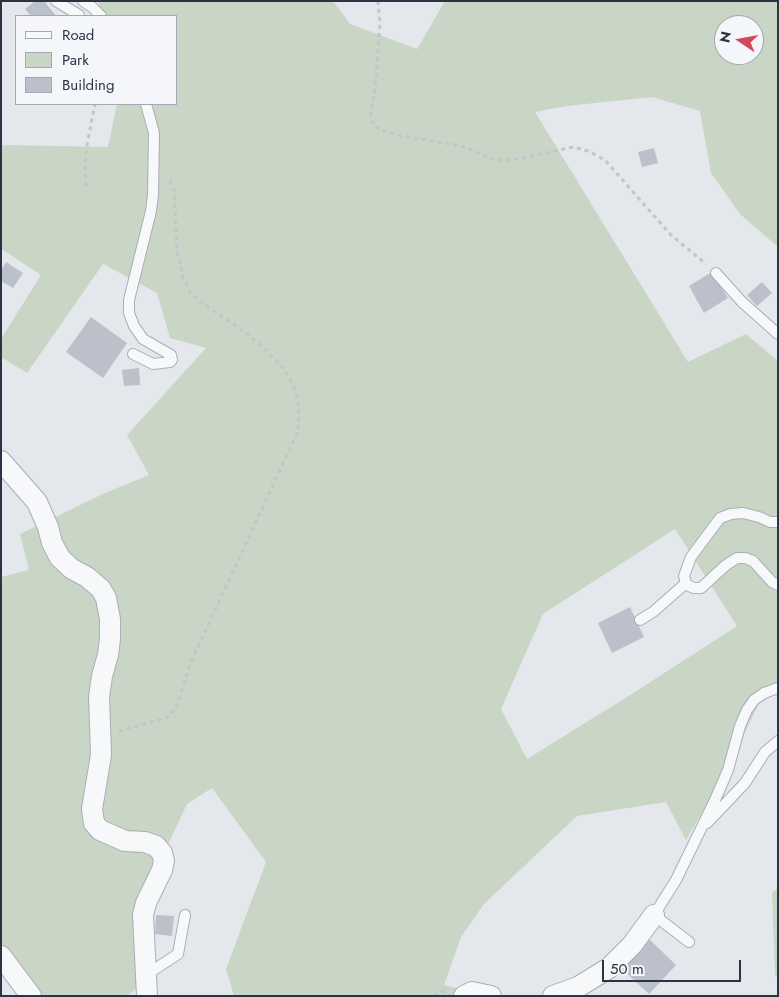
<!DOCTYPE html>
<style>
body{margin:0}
#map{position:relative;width:779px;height:997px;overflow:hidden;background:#e4e7ec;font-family:Jost,sans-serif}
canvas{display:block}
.frame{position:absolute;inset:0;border:2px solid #2b3445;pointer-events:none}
.legend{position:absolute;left:15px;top:15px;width:162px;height:90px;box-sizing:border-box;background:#f4f6f9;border:1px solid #a4a8b1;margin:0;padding:6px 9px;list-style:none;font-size:15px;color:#2b3445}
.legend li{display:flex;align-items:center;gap:10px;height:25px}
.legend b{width:25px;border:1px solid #a4a8b1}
.north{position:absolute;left:714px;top:15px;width:50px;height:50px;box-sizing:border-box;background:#f4f6f9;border:1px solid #a4a8b1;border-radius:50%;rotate:282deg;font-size:14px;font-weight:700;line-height:20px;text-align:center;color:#2b3445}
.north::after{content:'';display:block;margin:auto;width:18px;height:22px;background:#d1495b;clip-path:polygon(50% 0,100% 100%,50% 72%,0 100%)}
.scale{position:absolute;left:602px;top:960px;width:139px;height:22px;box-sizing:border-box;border:2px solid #2b3445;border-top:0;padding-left:6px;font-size:15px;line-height:18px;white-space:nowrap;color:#2b3445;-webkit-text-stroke:4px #f4f6f9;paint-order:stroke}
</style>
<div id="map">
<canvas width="779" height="997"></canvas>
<div class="frame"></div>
<ul class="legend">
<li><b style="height:6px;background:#f7f8fa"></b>Road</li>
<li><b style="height:14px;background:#c9d6c5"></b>Park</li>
<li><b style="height:14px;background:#bbc0ca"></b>Building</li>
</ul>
<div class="north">N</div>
<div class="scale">50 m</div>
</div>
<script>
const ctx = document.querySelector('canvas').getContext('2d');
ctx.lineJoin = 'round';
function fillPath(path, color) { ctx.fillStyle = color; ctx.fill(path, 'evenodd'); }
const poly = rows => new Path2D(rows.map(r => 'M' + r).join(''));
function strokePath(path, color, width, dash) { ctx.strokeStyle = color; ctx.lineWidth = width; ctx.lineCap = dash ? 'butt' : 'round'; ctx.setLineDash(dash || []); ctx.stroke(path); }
const green = poly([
 [98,1,333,1,350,24,417,49,445,1,778,1,778,247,740,214,711,173,700,111,652,97,567,106,535,112,688,362,746,334,778,361,778,687,761,699,729,766,686,840,666,802,577,816,484,904,461,937,444,985,472,992,471,996,234,996,226,969,266,862,212,788,187,804,139,907,138,987,127,996,40,996,1,942,1,577,29,570,20,534,105,493,149,475,127,435,206,348,170,338,157,293,103,264,27,373,1,357,1,339,41,275,3,250,1,250,1,145,108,147,117,104,176,104,176,16,102,16],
 [724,25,754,25,754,55,724,55],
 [675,529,737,626,635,692,527,759,501,709,543,614],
 [778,888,778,975,775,977,772,893]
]);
const building = poly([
 [35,1,44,1,56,16,31,16,25,9],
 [654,148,658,163,642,167,638,152],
 [6,262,23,273,13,288,1,281,1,270],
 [712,272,728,298,704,313,689,286],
 [762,282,772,293,757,306,747,295],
 [91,317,127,343,103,378,66,352],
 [139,368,140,385,124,386,122,370],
 [630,607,644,637,612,653,598,623],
 [156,915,174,916,172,936,155,934],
 [648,938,676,965,649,994,621,968]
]);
const path = poly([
 [378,1,380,24,375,90,371,110,371,117,374,126,379,129,401,136,462,146,496,160,513,160,573,147,588,151,605,160,671,235,706,264],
 [86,186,85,166,87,145,95,104],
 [119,731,166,718,176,709,190,664,298,431,299,407,295,389,284,369,266,350,245,332,198,300,190,292,183,277,177,251,174,188,168,179],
 [434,996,441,992,447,992]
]);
const lane = poly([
 [56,1,79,15],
 [83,1,92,7,101,16],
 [716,273,742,302,778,334],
 [133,354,153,364,170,362,172,360,171,355,143,339,134,326,129,313,129,300,151,211,153,195,154,133,146,104],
 [778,522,770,522,759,517,743,513,731,514,720,518,691,557,684,576,686,583,689,586,694,588,701,588,726,565,737,558,745,558,753,561,772,582,778,585],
 [640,620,653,612,686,583],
 [707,823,745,783,765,752,778,741],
 [689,942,654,915,676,880,715,800,728,770,740,726,747,710,754,700,764,693,778,688],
 [146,975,178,954,185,915]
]);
const street = poly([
 [1,461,37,502,48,527,52,543,60,558,72,569,87,577,101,589,106,598,110,619,110,639,108,655,102,676,99,697,101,755,92,809,94,823,100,830,125,841,145,842,156,846,162,853,164,861,162,870,146,903,143,915,147,996],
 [1,956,31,996],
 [464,996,472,992,491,996],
 [553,996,578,987,609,968,632,945,654,915]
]);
fillPath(green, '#c9d6c5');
fillPath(building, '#bbc0ca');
strokePath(lane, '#a9aeb7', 12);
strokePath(street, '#a9aeb7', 22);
strokePath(path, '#c2c5cb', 3, [4, 4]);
strokePath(lane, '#f7f8fa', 10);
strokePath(street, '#f7f8fa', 20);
</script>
